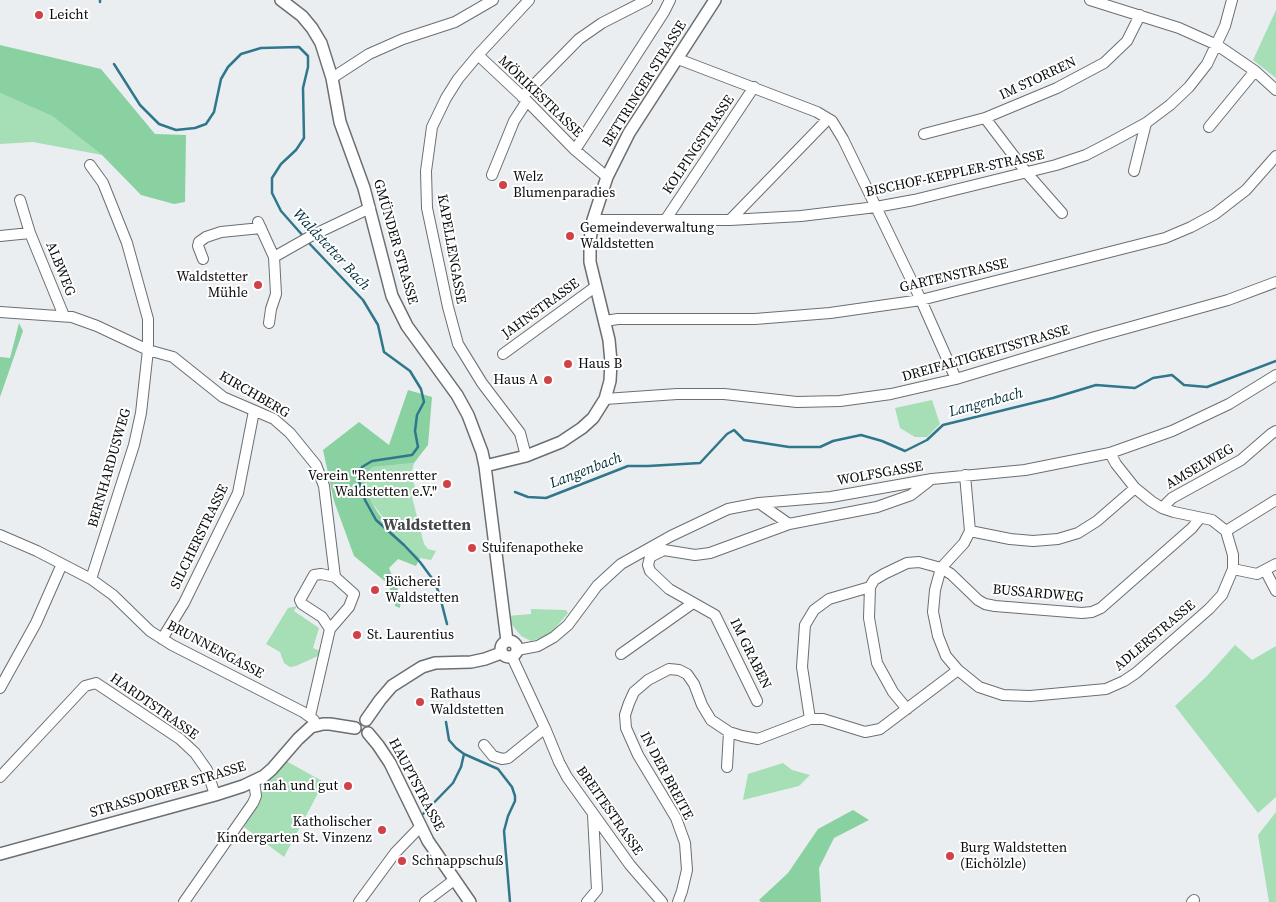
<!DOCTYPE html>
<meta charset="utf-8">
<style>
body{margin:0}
canvas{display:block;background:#eaeef1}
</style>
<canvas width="1276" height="902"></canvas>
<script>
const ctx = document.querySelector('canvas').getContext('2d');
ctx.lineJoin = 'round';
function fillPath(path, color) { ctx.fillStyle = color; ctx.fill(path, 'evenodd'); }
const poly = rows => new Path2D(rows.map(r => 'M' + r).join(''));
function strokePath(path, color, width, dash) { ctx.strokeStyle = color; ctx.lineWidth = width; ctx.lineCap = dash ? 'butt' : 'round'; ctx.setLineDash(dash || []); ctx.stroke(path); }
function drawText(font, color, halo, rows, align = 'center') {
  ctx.font = font + ' "Source Serif 4",serif'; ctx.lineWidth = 4; ctx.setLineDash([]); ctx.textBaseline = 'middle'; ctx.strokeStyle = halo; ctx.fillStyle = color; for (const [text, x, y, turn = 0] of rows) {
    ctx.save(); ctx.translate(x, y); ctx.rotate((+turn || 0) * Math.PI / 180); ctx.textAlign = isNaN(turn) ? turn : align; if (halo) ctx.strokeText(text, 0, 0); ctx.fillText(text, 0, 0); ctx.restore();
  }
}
const green = poly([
 [1276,10,1276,78,1253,60],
 [0,93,52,116,102,155,33,142,0,144],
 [932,400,940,424,927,437,915,437,900,428,895,408],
 [414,463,411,475,415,487,412,497,424,544,428,549,436,551,431,560,420,558,401,541,372,503,365,485,365,475,373,467],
 [297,606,294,611,319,628,313,648,320,651,318,656,296,666,290,667,284,663,280,652,266,644,288,608],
 [531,609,566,610,568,613,552,632,541,638,531,641,521,636,509,621,507,616,531,614],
 [1235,645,1252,660,1276,646,1276,797,1258,813,1175,706,1206,677],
 [286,761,324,782,284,857,244,827,257,806,264,783,276,774],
 [783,763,792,770,810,775,799,786,743,800,748,774],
 [1276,812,1276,902,1269,902,1258,835]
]);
const forest = poly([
 [0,45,101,69,155,134,186,135,185,202,174,204,141,195,102,155,52,116,0,93],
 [19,323,23,331,0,397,0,357,10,358],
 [408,390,432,397,428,445,414,463,373,467,365,475,365,485,372,503,378,513,401,541,420,558,416,566,398,559,389,568,401,597,400,608,395,606,395,599,387,583,354,556,334,501,323,450,359,422,389,445],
 [853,810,869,820,834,838,819,868,821,902,761,902,759,900,788,873,818,829]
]);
const stream = poly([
 [100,2,100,0],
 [114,64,140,105,159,124,176,130,195,128,206,124,214,112,221,79,228,67,241,54,261,48,299,47,308,56,308,67,303,88,304,138,296,150,281,164,272,178,272,193,281,211,304,237],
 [307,241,363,300,378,325,384,352,410,371,421,389,424,402,417,415,415,431,418,447,412,455,372,461,362,467,358,478,365,500,376,520,404,545,420,562,434,581,439,593,447,624],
 [515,492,528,497,546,498,628,466,648,466,700,463,727,434,734,430,744,440,789,447,820,447,833,441,861,435,882,441,905,451,927,440,943,425,1053,398,1096,385,1135,388,1153,378,1172,375,1184,385,1207,387,1276,361],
 [446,722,449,740,456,748,464,754,498,769,512,787,515,796,515,801,508,816,504,831,510,902],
 [423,814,453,783,461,767,464,754]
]);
const minor = poly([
 [1090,0,1179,28,1217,45,1255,71,1276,90],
 [478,55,527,101,575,150,607,177],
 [678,59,817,112,832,121,843,139,921,300,956,379],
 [332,78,369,54,403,39,455,22,493,0],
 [522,97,579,39,602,23,647,0],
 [985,118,1026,172,1062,213],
 [1209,127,1255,71],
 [924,134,985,118,1057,88,1104,63,1127,41,1140,15],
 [575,150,664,12,670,0],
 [90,165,103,183,127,243,148,319,148,350,141,413,134,445,91,579],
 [1134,171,1146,123],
 [492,175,514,121,527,101],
 [20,200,30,233,64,316],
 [666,219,754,87],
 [593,220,730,220,801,216,876,207,914,200,1056,165,1086,155,1111,142,1146,123,1170,105,1189,87,1207,64,1225,26,1232,0],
 [730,220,828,119],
 [258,222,274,257],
 [0,236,30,233],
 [203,259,198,246,199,242,206,237,221,232,261,228],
 [0,312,72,317,97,326,148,350,173,357,223,397,274,419,290,433,316,465,324,486,335,577,354,594,349,607,330,629,310,716],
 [605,321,618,319,755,319,830,313,921,300,1165,238,1191,227,1215,214,1246,190,1276,156],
 [269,323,271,309,276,294,274,257,311,236,370,208],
 [503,354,595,287],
 [605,399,677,394,724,394,797,402,840,401,891,394,956,379,1095,337,1228,300,1276,282],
 [526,456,520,433,482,383,458,344,448,307,427,208,426,171,432,127,446,98,458,79,478,55,529,0],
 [965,475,970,531,964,543,941,568,935,590,933,612,938,636,946,656,958,670,979,687,1003,695,1030,696,1106,689,1124,681,1136,673,1209,609,1222,595,1233,569,1233,555,1226,531,1212,520,1174,512,1162,508,1151,501,1135,488,1116,464,1110,453],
 [759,503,789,524],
 [1162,508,1172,498,1241,460,1271,434,1276,431],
 [970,531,1010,539,1033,541,1058,539,1078,533,1097,521,1135,488],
 [1226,531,1276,500],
 [0,535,37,551,91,579,113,595,150,631,172,645,303,712,314,720],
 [657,544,664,550,695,555,710,553,789,524,877,507,911,495,929,481],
 [664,550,650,557,648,565,650,571,669,589,715,615,757,701],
 [1233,569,1257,574,1276,564],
 [1265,570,1276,591],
 [330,629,322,617,302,604,300,600,314,575,321,574,335,577],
 [162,639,184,603,238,493,254,411],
 [517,650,538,646,554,637,568,625,597,586,621,564,671,536,728,509,759,503,831,497,932,479,1025,470,1110,453,1172,431,1229,404,1276,375],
 [621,654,693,603],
 [512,657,545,728,559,762,567,777,630,865,662,902],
 [0,688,36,623,62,564],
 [907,709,893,692,877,663,869,618,870,587,874,580,884,574,907,563,919,562,941,568,951,574,978,600,985,604,995,606,1082,613,1092,612,1101,608,1192,528,1200,518],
 [810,719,802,667,805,625,814,610,829,599,870,587],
 [484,745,493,756,502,759,508,758,545,728],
 [727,767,729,732],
 [0,777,85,686,96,683,180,739,195,753,207,770,215,795],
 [184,902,253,803,256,796,254,781],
 [359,902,395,853,421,826],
 [425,902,454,880],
 [587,902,597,890,593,815],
 [678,902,682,891,687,870,685,843,676,818,638,755,626,728,625,715,629,703,634,692,648,680,669,669,679,670,687,674,694,684,702,705,711,720,729,732,742,736,758,739,810,719,823,719,865,732,880,729,958,670],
 [1192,902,1194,900]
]);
const tertiary = poly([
 [281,0,302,16,312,28,321,43,332,78,340,122,364,188,392,296,407,326,457,395,468,415,482,452,485,466,507,641],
 [485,466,526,456,561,442,582,428,593,418,605,399,610,381,611,362,609,340,590,262,590,240,593,220,607,177,629,133,715,0],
 '501 649a8 8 0 1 1 16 0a8 8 0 1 1-16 0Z',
 [366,720,380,700,392,686,422,667,435,663,471,662,485,659,501,653],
 [368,733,378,745,390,763,428,841,470,902],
 [0,854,215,795,243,786,264,776,272,769,298,739,311,727,323,724,330,724,355,728]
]);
const markers = [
 [39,15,5,"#d14147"],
 [503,185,5,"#d14147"],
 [570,236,5,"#d14147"],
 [258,285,5,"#d14147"],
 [568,364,5,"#d14147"],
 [548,380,5,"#d14147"],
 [447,484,5,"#d14147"],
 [472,548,5,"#d14147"],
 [375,590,5,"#d14147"],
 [357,635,5,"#d14147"],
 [420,702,5,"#d14147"],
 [348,786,5,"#d14147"],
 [382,830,5,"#d14147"],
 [950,856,5,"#d14147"],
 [402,861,5,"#d14147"]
];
const poiNames = [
 ["Leicht",49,15],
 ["Welz",513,177],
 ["Blumenparadies",513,193],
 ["Gemeindeverwaltung",580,228],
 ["Waldstetten",580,244],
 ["Waldstetter",248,277,"right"],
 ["Mühle",248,293,"right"],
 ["Haus B",578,364],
 ["Haus A",538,380,"right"],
 ["Verein \"Rentenretter",437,476,"right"],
 ["Waldstetten e.V.\"",437,492,"right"],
 ["Stuifenapotheke",482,548],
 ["Bücherei",385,582],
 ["Waldstetten",385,598],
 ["St. Laurentius",367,635],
 ["Rathaus",430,694],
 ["Waldstetten",430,710],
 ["nah und gut",338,786,"right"],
 ["Katholischer",372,822,"right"],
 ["Kindergarten St. Vinzenz",372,838,"right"],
 ["Burg Waldstetten",960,848],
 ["(Eichölzle)",960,864],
 ["Schnappschuß",412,861]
];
const streetNames = [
 ["IM STORREN",1038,79,-25],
 ["BETTRINGER STRASSE",645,84,-58],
 ["MÖRIKESTRASSE",540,97,44],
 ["KOLPINGSTRASSE",699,145,-56],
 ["BISCHOF-KEPPLER-STRASSE",955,174,-12],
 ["GMÜNDER STRASSE",395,242,74],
 ["KAPELLENGASSE",451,249,80],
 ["ALBWEG",60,269,68],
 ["GARTENSTRASSE",954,276,-13],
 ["JAHNSTRASSE",541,309,-36],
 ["DREIFALTIGKEITSSTRASSE",986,354,-16],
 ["KIRCHBERG",254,395,30],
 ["AMSELWEG",1200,467,-30],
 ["BERNHARDUSWEG",110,468,-74],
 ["WOLFSGASSE",880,474,-10],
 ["SILCHERSTRASSE",200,537,-64],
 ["BUSSARDWEG",1038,594,5],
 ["ADLERSTRASSE",1155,636,-40],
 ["BRUNNENGASSE",215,650,28],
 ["IM GRABEN",750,654,64],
 ["HARDTSTRASSE",154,707,35],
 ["IN DER BREITE",666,776,62],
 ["HAUPTSTRASSE",416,785,62],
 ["STRASSDORFER STRASSE",168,790,-17],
 ["BREITESTRASSE",609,811,55]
];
const waterNames = [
 ["Waldstetter Bach",331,250,47],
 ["Langenbach",986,403,-15],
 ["Langenbach",586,471,-21]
];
const quarterNames = [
 ["Waldstetten",427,526]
];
fillPath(green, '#a6deb6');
fillPath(forest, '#89d1a0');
strokePath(stream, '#30778c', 2.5);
strokePath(minor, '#6b6f72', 12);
strokePath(tertiary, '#6b6f72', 14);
strokePath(minor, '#fff', 10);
strokePath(tertiary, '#fff', 11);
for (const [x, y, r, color] of markers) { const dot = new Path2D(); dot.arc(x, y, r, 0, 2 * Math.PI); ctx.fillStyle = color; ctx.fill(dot); strokePath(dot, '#fff', 2); }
drawText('14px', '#0b0c0d', '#fff', poiNames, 'left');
drawText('14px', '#0b0c0d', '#fff', streetNames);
drawText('italic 15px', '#00303c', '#fff', waterNames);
drawText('bold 16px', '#45484b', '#fff', quarterNames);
</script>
